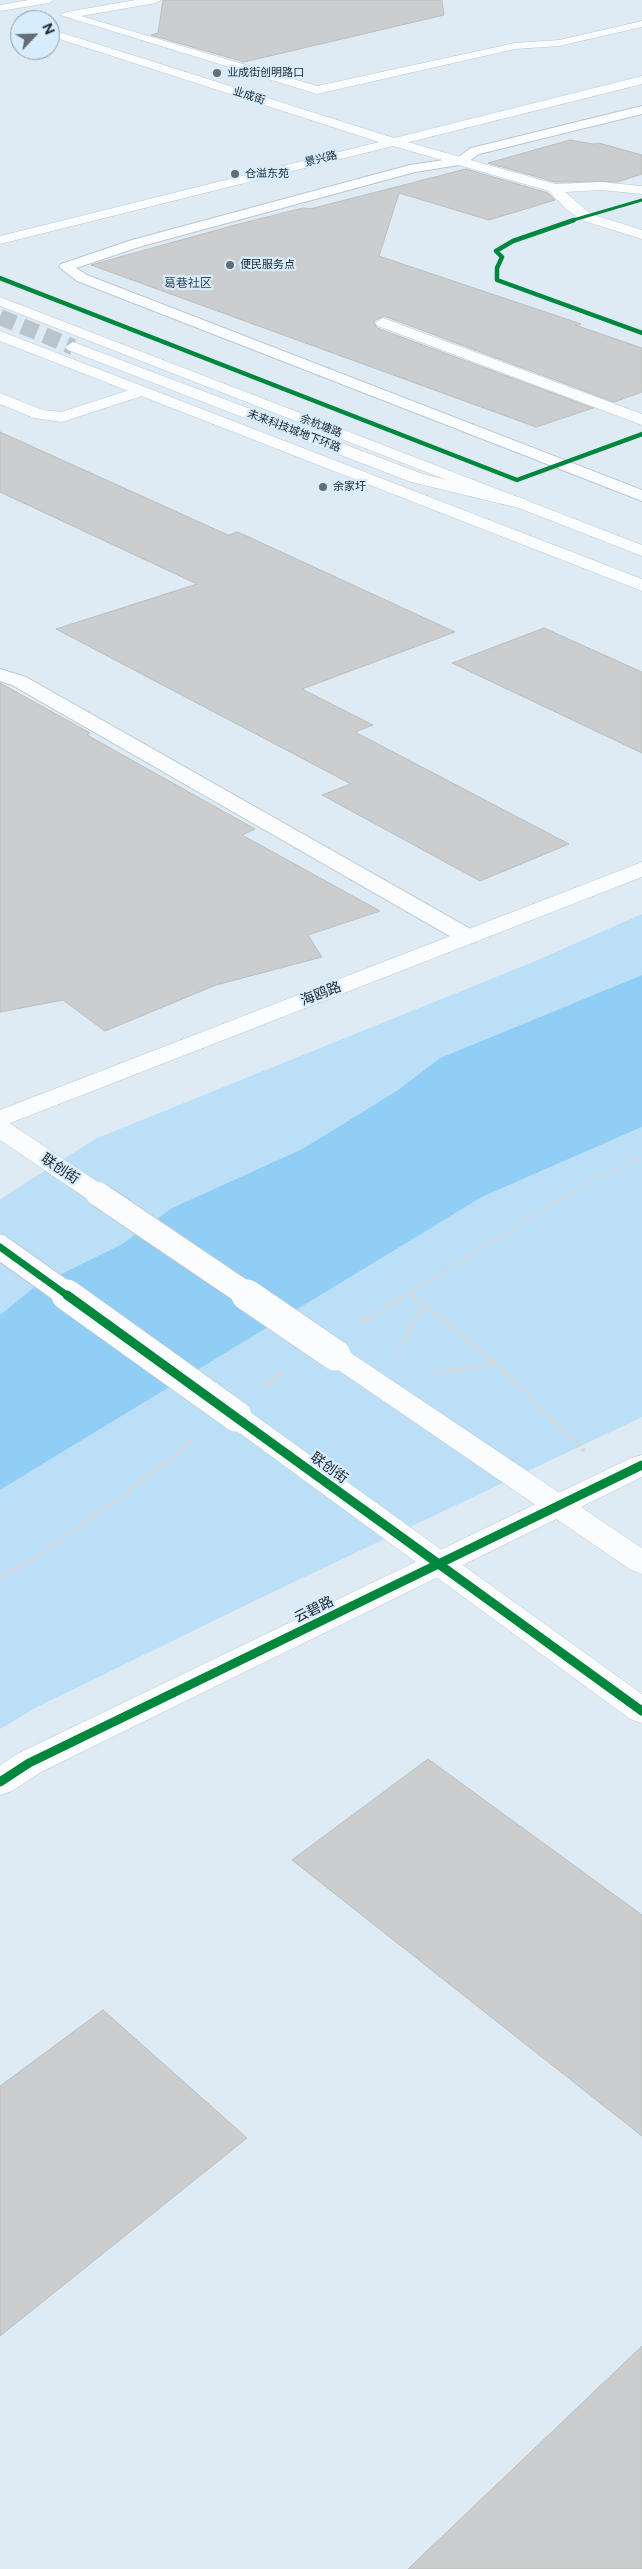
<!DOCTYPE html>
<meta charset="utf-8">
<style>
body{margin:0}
#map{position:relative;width:642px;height:2569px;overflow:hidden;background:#dfebf4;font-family:Figtree,sans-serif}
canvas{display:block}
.north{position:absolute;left:10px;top:10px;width:50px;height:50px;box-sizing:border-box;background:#d7ecfc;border:1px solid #8e9eaa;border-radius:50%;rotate:66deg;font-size:14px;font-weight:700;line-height:20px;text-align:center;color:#21292f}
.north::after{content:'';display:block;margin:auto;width:18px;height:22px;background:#646d74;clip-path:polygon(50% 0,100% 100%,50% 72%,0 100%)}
</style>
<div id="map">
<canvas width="642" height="2569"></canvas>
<div class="north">N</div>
</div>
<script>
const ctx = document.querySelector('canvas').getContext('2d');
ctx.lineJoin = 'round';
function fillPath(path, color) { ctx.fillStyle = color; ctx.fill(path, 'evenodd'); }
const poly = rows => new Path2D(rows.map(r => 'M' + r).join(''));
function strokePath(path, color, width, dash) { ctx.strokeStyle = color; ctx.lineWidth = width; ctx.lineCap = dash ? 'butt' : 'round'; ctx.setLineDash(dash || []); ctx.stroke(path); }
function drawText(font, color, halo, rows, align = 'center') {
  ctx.font = font + ' Figtree,"Noto Sans SC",sans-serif'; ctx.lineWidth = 4.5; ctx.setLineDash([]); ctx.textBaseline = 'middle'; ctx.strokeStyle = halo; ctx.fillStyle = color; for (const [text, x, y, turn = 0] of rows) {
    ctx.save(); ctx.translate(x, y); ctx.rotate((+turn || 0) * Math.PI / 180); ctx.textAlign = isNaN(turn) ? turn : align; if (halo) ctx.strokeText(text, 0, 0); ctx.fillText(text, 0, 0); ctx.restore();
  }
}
const green = poly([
 [642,914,642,975,440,1058,395,1092,302,1149,172,1208,122,1244,33,1288,0,1315,0,1199,95,1139,533,962],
 [642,1127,642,1417,277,1590,37,1707,0,1729,0,1490,482,1197]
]);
const water = poly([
 [642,975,642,1127,482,1197,0,1490,0,1315,33,1288,122,1244,172,1208,302,1149,395,1092,440,1058]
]);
const building = poly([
 [163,0,442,0,444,15,244,62,151,35,158,33,163,0],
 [570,140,593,144,599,143,642,155,642,174,617,182,555,182,488,163,570,140],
 [466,169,548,193,555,200,489,220,399,193,379,256,581,324,575,325,642,348,642,392,614,402,384,316,374,321,377,328,593,408,536,427,91,265,235,225,303,208,310,209,466,169],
 [0,432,228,535,238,532,455,632,302,689,373,725,355,732,569,844,480,881,322,795,351,784,56,629,197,584,0,492,0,432],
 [544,628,642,672,642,753,452,663,544,628],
 [0,683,90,733,87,735,255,829,242,835,380,911,308,935,322,957,216,985,105,1031,63,1000,0,1012,0,683],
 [428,1759,642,1915,642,2136,292,1860,428,1759],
 [103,2010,247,2138,0,2336,0,2086,103,2010],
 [642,2346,642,2569,408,2569,642,2346]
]);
const tertiaryTunnel = poly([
 [0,317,73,347]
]);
const pathFar1 = poly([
 [409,1293,413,1296],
 [404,1296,585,1184,642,1157]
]);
const path = poly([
 [412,1295,497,1364,584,1451],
 [361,1323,406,1295],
 [398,1352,423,1304],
 [431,1373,497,1364],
 [264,1385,284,1372],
 [0,1576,33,1560,169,1461,196,1438]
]);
const service = poly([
 [642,106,642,114,479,154,465,164,415,172,142,246,76,268,87,275,642,490,642,501,77,281,59,267,61,264,132,240,410,165,457,158,471,148,642,106],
 [0,669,26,677,476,932,479,937,476,942,468,944,460,942,12,685,0,681,0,669]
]);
const minor = poly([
 [136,0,161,0,156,3,81,16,317,86,515,43,559,40,642,21,642,27,559,46,515,49,317,94,60,15,66,12,136,0],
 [390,137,555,184,601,182,642,186,642,194,601,190,565,192,591,214,642,230,642,239,581,220,565,208,549,191,386,144,384,141,390,137],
 [383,318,642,414,642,425,378,326,375,323,383,318],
 [142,386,150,391,148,394,62,422,34,418,0,404,0,393,43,410,61,412,142,386],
 [642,862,642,877,0,1127,0,1110,642,862],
 [642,1455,642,1477,41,1772,12,1791,0,1795,0,1765,17,1754,631,1458,642,1455]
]);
const tertiary = poly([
 [29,0,54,0,49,3,0,11,0,5,29,0],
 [50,29,394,138,642,76,642,84,0,244,0,236,379,142,50,36,50,29],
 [73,342,423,474,525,499,528,503,525,507,519,508,411,482,68,350,65,347,73,342],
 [0,1120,9,1123,107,1188,111,1194,107,1200,98,1202,89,1200,0,1140,0,1120],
 [335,1346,345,1349,642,1548,642,1574,631,1570,325,1361,321,1355,325,1349,335,1346],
 [236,1407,246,1409,642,1694,642,1723,630,1719,226,1423,221,1416,226,1409,236,1407]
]);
const secondary = poly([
 [0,297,642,545,642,556,0,306,0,297],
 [0,331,642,579,642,591,0,341,0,331]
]);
const tertiaryBridgeFar1 = poly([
 [98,1194,249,1296],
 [0,1247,69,1296]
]);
const tertiaryBridge = poly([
 [67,1295,236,1416],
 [247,1295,335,1355]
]);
const cyclewayFar3 = poly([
 [570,221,642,200]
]);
const cyclewayFar2 = poly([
 [574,220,513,241,496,251,502,257,497,268,497,280,642,333],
 [0,278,517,480,642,434]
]);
const cyclewayFar1 = poly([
 [0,1247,68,1296]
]);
const cycleway = poly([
 [67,1295,642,1711],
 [0,1782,29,1763,642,1465]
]);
const markers = [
 [217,73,5,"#646d74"],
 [235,174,5,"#646d74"],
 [230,265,5,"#646d74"],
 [323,487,5,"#646d74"]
];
const farPoinames = [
 ["业成街创明路口",227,73],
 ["仓溢东苑",245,174],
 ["便民服务点",240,265],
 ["余家圩",333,487]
];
const farStreetnames = [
 ["业成街",249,96,18],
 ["景兴路",321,159,-14],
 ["余杭塘路",321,426,21],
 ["未来科技城地下环路",294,431,21]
];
const farNeighbourhoodnames = [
 ["葛巷社区",188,283]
];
const streetNames = [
 ["海鸥路",321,994,-21],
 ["联创街",60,1169,34],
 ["联创街",329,1468,36],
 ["云碧路",314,1610,-26]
];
fillPath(green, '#bcdff8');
fillPath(water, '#91cef6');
fillPath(building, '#cbcdce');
strokePath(building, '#bcbebf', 1);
strokePath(tertiaryTunnel, '#b9c4cd', 16, [16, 8]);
strokePath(service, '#bdc6ce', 2);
strokePath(minor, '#bdc6ce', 1);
strokePath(tertiary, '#bdc6ce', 1);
strokePath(secondary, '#bdc6ce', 1);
strokePath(pathFar1, '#d4d7da', 2.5, [4, 2]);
strokePath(path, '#d4d7da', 4, [5.5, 3]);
fillPath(service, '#fafcfd');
fillPath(minor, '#fafcfd');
fillPath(tertiary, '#fafcfd');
fillPath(secondary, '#fafcfd');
strokePath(tertiaryBridgeFar1, '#bdc6ce', 26, []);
strokePath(tertiaryBridge, '#bdc6ce', 32, []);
strokePath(tertiaryBridgeFar1, '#fafcfd', 24);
strokePath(tertiaryBridge, '#fafcfd', 31);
strokePath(cyclewayFar3, '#00873e', 3);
strokePath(cyclewayFar2, '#00873e', 4.5);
strokePath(cyclewayFar1, '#00873e', 7);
strokePath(cycleway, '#00873e', 9);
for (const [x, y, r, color] of markers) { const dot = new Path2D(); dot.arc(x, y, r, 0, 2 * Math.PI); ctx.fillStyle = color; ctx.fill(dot); strokePath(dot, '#d7ecfc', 2); }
drawText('11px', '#21292f', '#d7ecfc', farPoinames, 'left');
drawText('11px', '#21292f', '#d7ecfc', farStreetnames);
drawText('12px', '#354754', '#d7ecfc', farNeighbourhoodnames);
drawText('14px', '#21292f', '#d7ecfc', streetNames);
</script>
